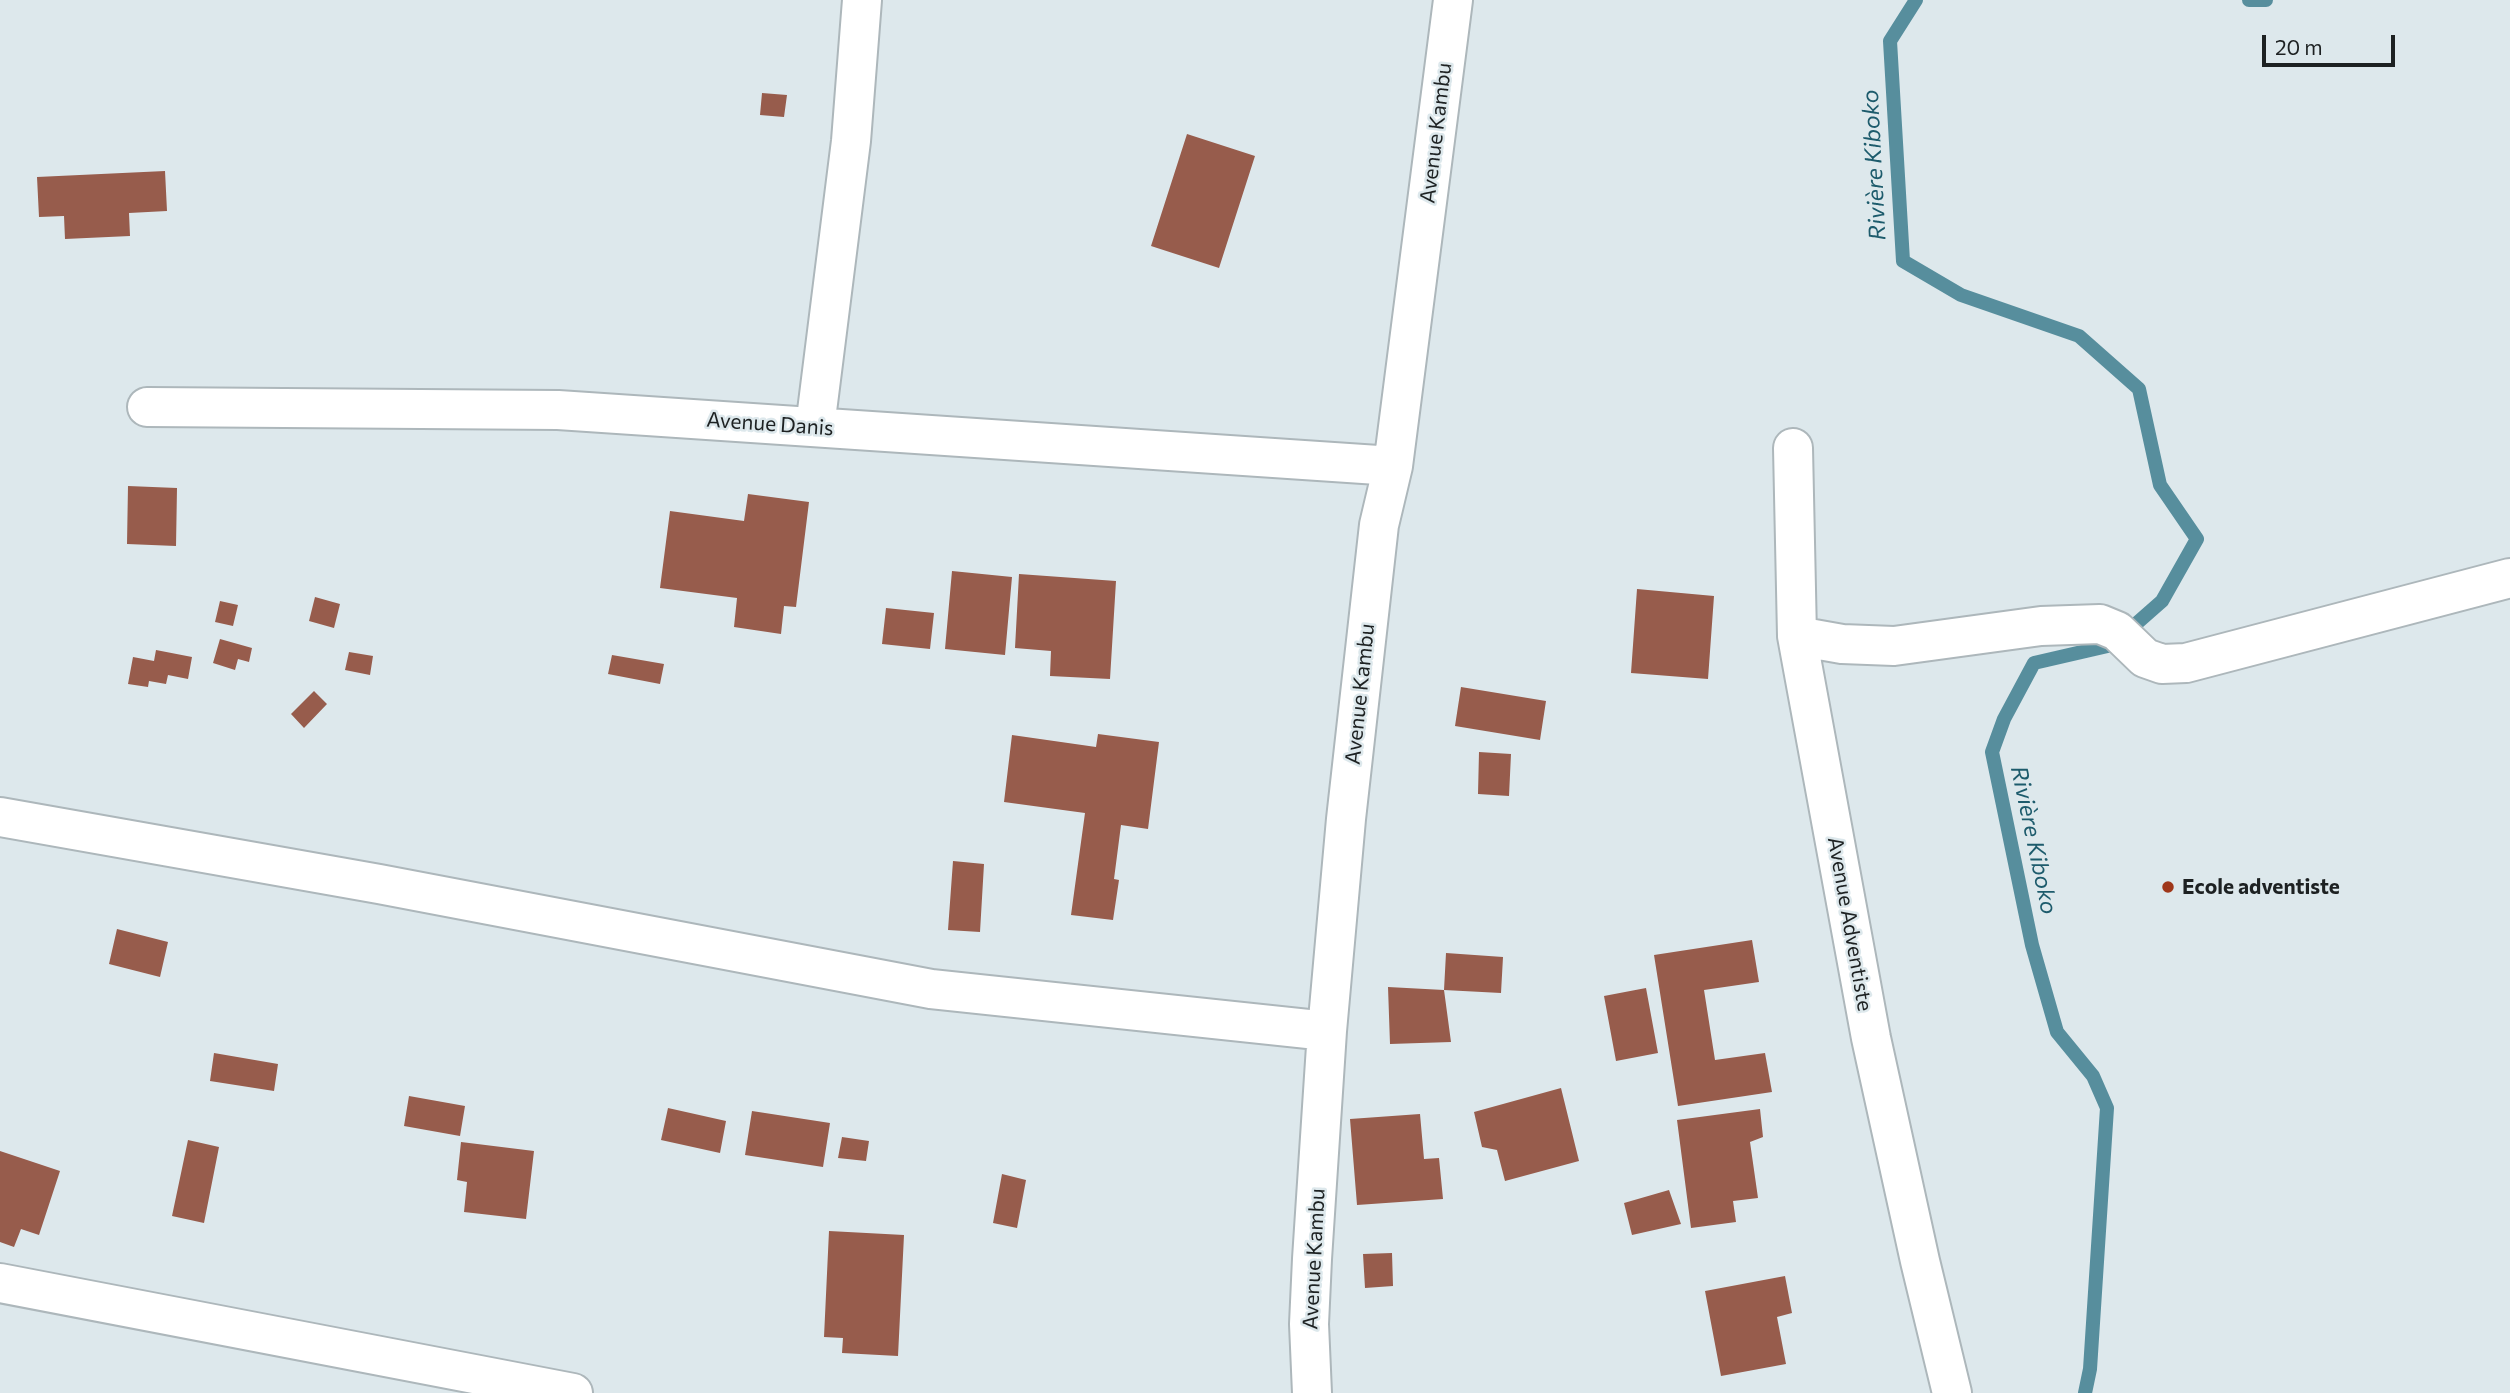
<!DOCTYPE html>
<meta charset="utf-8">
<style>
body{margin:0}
#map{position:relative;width:2510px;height:1393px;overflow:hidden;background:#dde8ec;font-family:Commissioner,sans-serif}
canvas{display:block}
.scale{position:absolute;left:2262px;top:35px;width:133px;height:32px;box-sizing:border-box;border:4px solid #1d2122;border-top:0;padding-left:9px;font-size:21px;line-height:24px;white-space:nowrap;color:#1d2122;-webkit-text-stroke:5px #dde8ec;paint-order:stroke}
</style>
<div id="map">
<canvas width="2510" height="1393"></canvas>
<div class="scale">20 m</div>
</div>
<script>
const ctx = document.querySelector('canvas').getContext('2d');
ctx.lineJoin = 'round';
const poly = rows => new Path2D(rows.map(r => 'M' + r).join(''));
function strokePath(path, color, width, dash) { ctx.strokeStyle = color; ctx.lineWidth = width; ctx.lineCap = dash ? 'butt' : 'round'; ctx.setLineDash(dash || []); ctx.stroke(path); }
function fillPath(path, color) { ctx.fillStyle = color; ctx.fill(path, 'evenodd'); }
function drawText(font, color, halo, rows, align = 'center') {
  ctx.font = font + ' Commissioner,sans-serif'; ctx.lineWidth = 5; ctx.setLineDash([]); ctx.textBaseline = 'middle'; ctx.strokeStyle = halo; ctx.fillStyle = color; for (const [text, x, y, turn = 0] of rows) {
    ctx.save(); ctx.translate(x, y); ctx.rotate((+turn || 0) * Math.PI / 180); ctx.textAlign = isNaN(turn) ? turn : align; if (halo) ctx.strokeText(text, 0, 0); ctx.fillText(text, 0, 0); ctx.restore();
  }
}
const stream = poly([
 [1916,0,1890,41,1903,261,1961,295,2079,336,2139,389,2160,485,2197,539,2162,601,2112,645,2034,663,2004,719,1992,752,2032,945,2057,1032,2093,1076,2107,1108,2090,1369,2085,1393],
 [2249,0,2266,0]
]);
const building = poly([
 [762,93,787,95,784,117,760,115],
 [1187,134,1255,156,1219,268,1151,246],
 [165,171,167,211,129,213,130,236,65,239,64,216,39,217,37,177],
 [128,486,177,488,176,546,127,544],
 [748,494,809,502,796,607,784,606,781,634,734,627,737,598,660,588,670,511,744,521],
 [952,571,1012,577,1005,655,945,649],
 [1019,574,1116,581,1110,679,1050,676,1051,651,1015,648],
 [1637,589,1714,596,1708,679,1631,673],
 [315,597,340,604,334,628,309,621],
 [220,601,238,605,233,626,215,622],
 [886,608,934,613,930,649,882,644],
 [220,639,252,648,249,662,238,659,235,670,213,663],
 [156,650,192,657,188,679,168,675,166,684,149,681,148,687,128,684,133,657,154,661],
 [349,652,373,656,370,675,345,670],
 [612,655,664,664,660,684,608,674],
 [1461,687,1546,701,1540,740,1455,726],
 [314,691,327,704,304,728,291,714],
 [1098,734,1159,742,1148,829,1121,825,1114,879,1119,880,1113,920,1071,915,1085,813,1004,802,1012,735,1096,747],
 [1479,752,1511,754,1509,796,1478,794],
 [953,861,984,864,980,932,948,930],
 [117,929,168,942,160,977,109,964],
 [1752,940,1759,982,1704,990,1715,1060,1765,1053,1772,1092,1678,1106,1654,955],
 [1446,953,1503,957,1501,993,1444,990],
 [1388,987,1444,990,1451,1042,1390,1044],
 [1646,988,1658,1053,1616,1061,1604,996],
 [214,1053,278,1064,274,1091,210,1081],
 [1561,1088,1579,1161,1505,1181,1497,1150,1482,1147,1474,1112],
 [409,1096,465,1106,460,1136,404,1126],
 [668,1108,726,1121,720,1153,661,1140],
 [1760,1109,1763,1137,1750,1142,1758,1198,1733,1201,1736,1222,1691,1228,1677,1120],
 [752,1111,830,1123,823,1167,745,1155],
 [1420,1114,1424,1159,1439,1158,1443,1199,1357,1205,1350,1119],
 [842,1137,869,1141,866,1161,838,1158],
 [188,1140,219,1147,204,1223,172,1216],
 [461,1142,534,1151,526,1219,464,1212,467,1182,457,1180],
 [0,1151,60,1171,39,1235,21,1229,14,1247,0,1242],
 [1002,1174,1026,1180,1017,1228,993,1223],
 [1669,1190,1681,1224,1632,1235,1624,1203],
 [829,1231,904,1235,898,1356,842,1353,843,1338,824,1337],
 [1392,1253,1393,1286,1365,1288,1363,1254],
 [1785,1276,1792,1313,1777,1317,1786,1364,1721,1376,1705,1291]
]);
const minor = poly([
 [147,407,558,410,1393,466],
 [815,427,851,141,862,0],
 [1793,448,1797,636,1871,1038,1920,1261,1952,1393],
 [1797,636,1842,644,1894,646,2041,626,2100,624,2117,631,2145,658,2162,664,2186,663,2510,578],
 [0,817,379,884,931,989,1327,1031],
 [0,1283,573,1393],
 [1312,1393,1309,1324,1312,1259,1327,1031,1346,819,1379,525,1393,466,1453,0]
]);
const markers = [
 [2168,887,7,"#9f371a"]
];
const streetNames = [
 ["Avenue Kambu",1436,133,-83],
 ["Avenue Danis",770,424,4],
 ["Avenue Kambu",1360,694,-84],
 ["Avenue Adventiste",1850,924,80],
 ["Avenue Kambu",1314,1259,-87]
];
const poiNames = [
 ["Ecole adventiste",2182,887]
];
const waterNames = [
 ["Rivière Kiboko",1874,165,-93],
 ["Rivière Kiboko",2034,840,78]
];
strokePath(stream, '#578e9d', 14);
fillPath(building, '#975c4c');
strokePath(minor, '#adb7bb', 42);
strokePath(minor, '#fff', 38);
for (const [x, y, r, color] of markers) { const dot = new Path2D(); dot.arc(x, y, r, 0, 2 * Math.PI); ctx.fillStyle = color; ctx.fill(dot); strokePath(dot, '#dde8ec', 2.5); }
drawText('21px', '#1d2122', '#dde8ec', streetNames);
drawText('bold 21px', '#1d2122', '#dde8ec', poiNames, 'left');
drawText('italic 23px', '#1d5b6c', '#dde8ec', waterNames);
</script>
